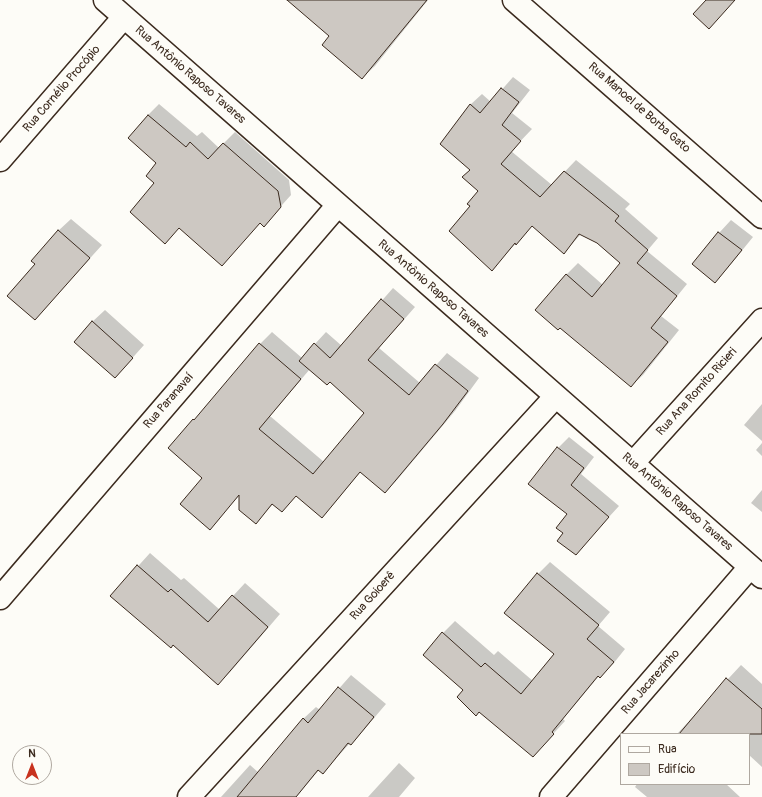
<!DOCTYPE html>
<meta charset="utf-8">
<style>
body{margin:0}
#map{position:relative;width:762px;height:797px;overflow:hidden;background:#fdfcf7;font-family:Pangolin,sans-serif}
canvas{display:block}
.legend{position:absolute;left:620px;top:733px;width:130px;height:52px;box-sizing:border-box;background:#fdfcf7;border:1px solid #afa8a0;margin:0;padding:5px 7px;list-style:none;font-size:12px;color:#3b2a1e}
.legend li{display:flex;align-items:center;gap:8px;height:20px}
.legend b{width:20px;border:1px solid #afa8a0}
.north{position:absolute;left:12px;top:745px;width:40px;height:40px;box-sizing:border-box;background:#fdfcf7;border:1px solid #afa8a0;border-radius:50%;rotate:0deg;font-size:11px;font-weight:700;line-height:16px;text-align:center;color:#3b2a1e}
.north::after{content:'';display:block;margin:auto;width:14px;height:18px;background:#c8321e;clip-path:polygon(50% 0,100% 100%,50% 72%,0 100%)}
</style>
<div id="map">
<canvas width="762" height="797"></canvas>
<ul class="legend">
<li><b style="height:5px;background:#fdfcf7"></b>Rua</li>
<li><b style="height:11px;background:#cdc8c2"></b>Edifício</li>
</ul>
<div class="north">N</div>
</div>
<script>
const ctx = document.querySelector('canvas').getContext('2d');
ctx.lineJoin = 'round';
function fillPath(path, color) { ctx.fillStyle = color; ctx.fill(path, 'evenodd'); }
const poly = rows => new Path2D(rows.map(r => 'M' + r).join(''));
function strokePath(path, color, width, dash) { ctx.strokeStyle = color; ctx.lineWidth = width; ctx.lineCap = dash ? 'butt' : 'round'; ctx.setLineDash(dash || []); ctx.stroke(path); }
function drawText(font, color, halo, rows, align = 'center') {
  ctx.font = font + ' Pangolin,sans-serif'; ctx.lineWidth = 3; ctx.setLineDash([]); ctx.textBaseline = 'middle'; ctx.strokeStyle = halo; ctx.fillStyle = color; for (const [text, x, y, turn = 0] of rows) {
    ctx.save(); ctx.translate(x, y); ctx.rotate((+turn || 0) * Math.PI / 180); ctx.textAlign = isNaN(turn) ? turn : align; if (halo) ctx.strokeText(text, 0, 0); ctx.fillText(text, 0, 0); ctx.restore();
  }
}
const shadow = poly([
 [292,0,428,0,375,66,362,78,331,36],
 [513,77,530,90,512,113,532,129,511,151,552,185,576,160,630,204,625,209,658,238,647,251,687,284,661,316,679,330,643,375,631,386,566,275,578,263,603,285,621,263,598,242,581,234,564,253,533,225,492,269,472,206,479,191,471,169,470,105,482,94,491,102],
 [159,104,197,136,202,132,219,148,235,132,289,180,291,195,264,225,261,222,156,183,158,163,148,115],
 [71,219,102,245,35,319,36,264,58,231],
 [731,220,753,237,727,269,715,282,693,264,719,233],
 [393,288,415,307,379,348,420,383,447,353,479,378,455,411,397,480,385,492,361,471,333,505,322,516,297,495,273,504,256,522,240,495,209,528,204,478,194,420,206,408,260,344,272,332,302,358,326,332,342,346],
 [310,369,330,381,366,413,324,462,270,416],
 [105,310,144,345,127,364,92,322],
 [762,404,762,441,744,425],
 [569,437,594,457,581,474,619,506,576,553,564,533,568,514,530,484,558,448],
 [762,443,762,456,756,450],
 [762,490,762,512,751,503],
 [150,553,181,580,184,578,220,610,245,583,280,614,231,671,218,684,173,644,111,596],
 [550,562,610,612,598,626,625,649,613,664,599,676,563,719,565,721,533,756,443,633,455,621,494,655,498,651,533,681,556,654,538,574],
 [741,665,762,684,762,767,749,755,749,734,677,734],
 [351,675,386,704,363,731,350,744,350,743,323,773,319,770,296,797,221,797,250,765,259,773,303,719,316,707,320,710],
 [399,763,415,778,399,797,368,797],
 [637,784,726,784,740,797,647,797,635,787]
]);
const building = poly([
 [287,0,427,0,362,79,322,45,329,36,287,0],
 [706,0,735,0,709,29,693,14,706,0],
 [501,88,519,102,502,125,521,141,501,164,540,197,564,171,619,216,615,221,648,250,637,263,677,296,651,328,668,342,631,387,560,328,558,330,535,310,566,274,592,297,620,263,597,243,579,234,564,254,532,226,516,245,515,243,492,271,449,231,470,206,467,204,478,191,462,177,470,170,440,144,470,104,480,113,501,88],
 [148,115,186,147,190,142,208,159,223,143,278,191,281,207,264,227,260,223,222,266,179,228,165,244,130,212,154,183,146,176,156,163,128,138,148,115],
 [58,230,90,258,35,320,7,296,35,264,31,261,58,230],
 [718,232,742,250,715,283,692,264,718,232],
 [381,299,404,319,368,360,409,395,435,364,468,391,443,424,385,493,360,472,322,518,296,496,282,512,272,504,256,524,239,510,239,495,210,530,180,504,202,478,168,448,193,419,194,420,259,343,301,379,259,429,313,474,364,413,330,382,327,385,299,361,314,343,330,358,381,299],
 [92,321,133,358,115,378,74,342,92,321],
 [557,447,584,468,571,485,609,517,576,555,557,541,563,533,556,528,567,514,528,484,557,447],
 [137,565,168,592,171,589,208,622,232,595,268,627,218,685,173,645,171,648,110,596,137,565],
 [537,573,599,625,587,639,614,662,600,678,598,676,552,732,554,734,533,757,479,712,476,716,457,697,463,690,423,655,442,632,481,667,485,663,521,694,554,654,504,613,537,573],
 [726,678,762,709,762,734,679,734,726,678],
 [338,687,374,717,351,745,348,743,323,774,318,770,296,797,237,797,303,718,308,723,338,687]
]);
const minor = poly([
 [105,0,762,577],
 [514,0,762,217],
 [0,160,124,17],
 [633,463,762,320],
 [0,598,338,205],
 [189,797,556,396],
 [551,797,750,567]
]);
const streetNames = [
 ["Rua Antônio Raposo Tavares",190,75,41],
 ["Rua Cornélio Procópio",62,89,-49],
 ["Rua Manoel de Borba Gato",639,108,41],
 ["Rua Antônio Raposo Tavares",433,289,41],
 ["Rua Ana Romito Ricieri",697,392,-48],
 ["Rua Paranavaí",169,401,-49],
 ["Rua Antônio Raposo Tavares",677,502,41],
 ["Rua Goioerê",373,596,-48],
 ["Rua Jacarezinho",651,682,-49]
];
fillPath(shadow, '#0003');
fillPath(building, '#cdc8c2');
strokePath(building, '#3b2a1e', 1);
strokePath(minor, '#3b2a1e', 25);
strokePath(minor, '#fdfcf7', 22);
drawText('12px', '#3b2a1e', '#fdfcf7', streetNames);
</script>
